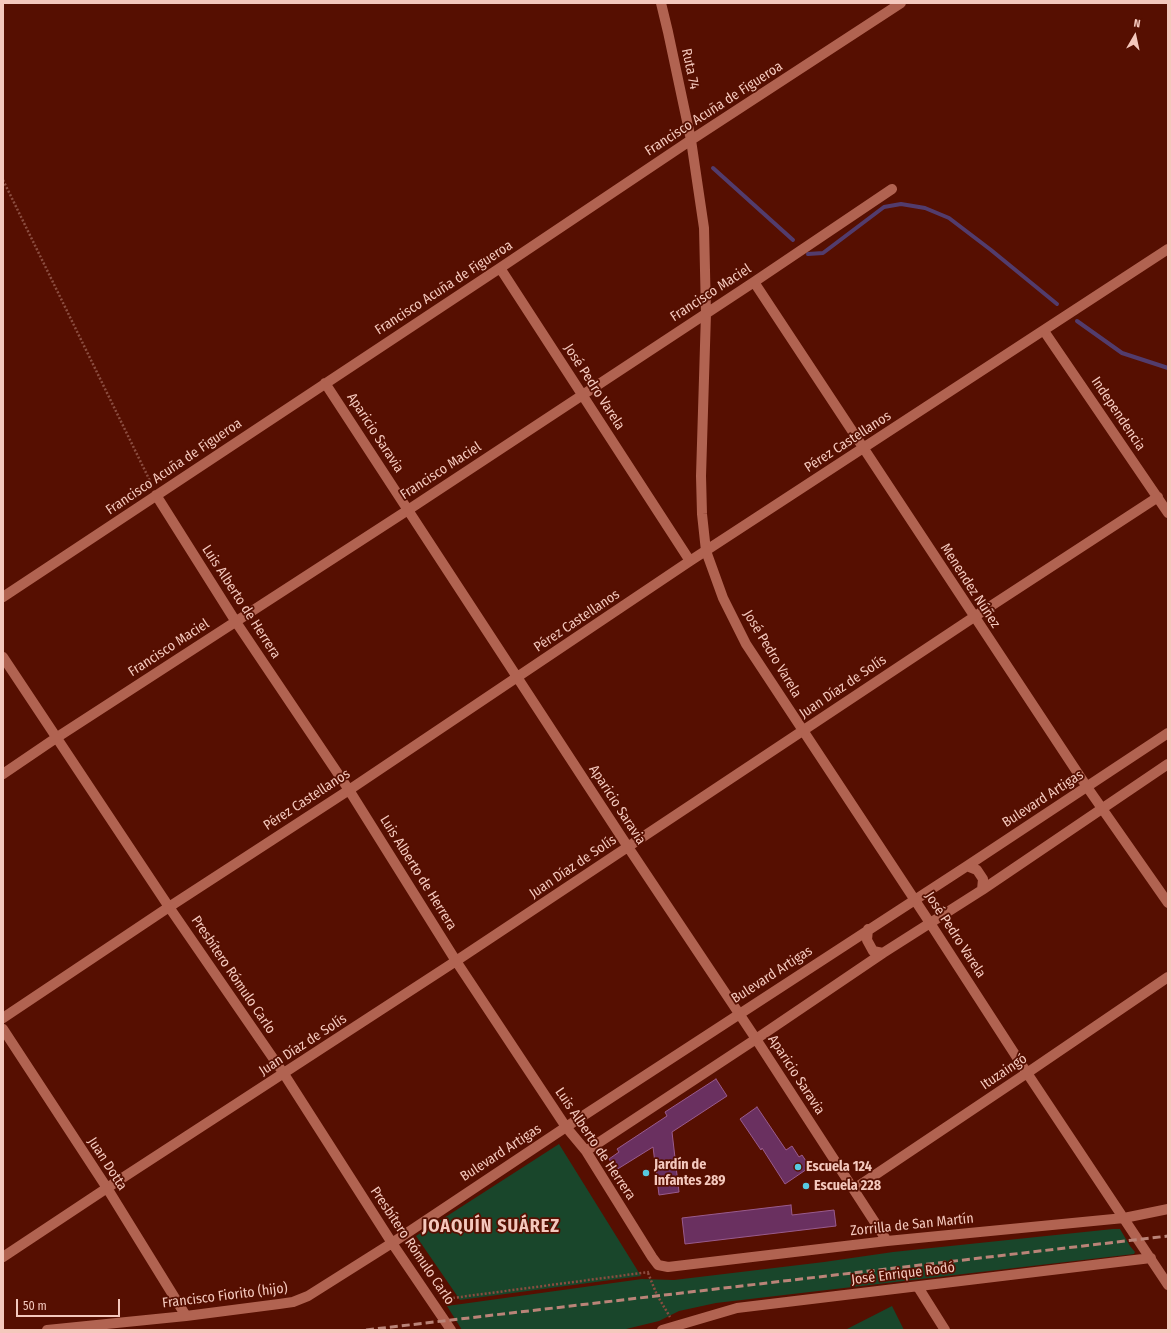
<!DOCTYPE html>
<meta charset="utf-8">
<style>
body{margin:0}
#map{position:relative;width:1171px;height:1333px;overflow:hidden;background:#560f01;font-family:"Fira Sans Condensed",sans-serif}
canvas{display:block}
.frame{position:absolute;inset:0;border:4px solid #f4c8bd;pointer-events:none}
.north{position:absolute;left:1115px;top:16px;width:40px;height:40px;-webkit-text-stroke:3px #560f01;paint-order:stroke;rotate:9deg;font-size:11px;font-weight:700;line-height:16px;text-align:center;color:#f4c8bd}
.north::after{content:'';display:block;margin:auto;width:14px;height:18px;background:#f4c8bd;clip-path:polygon(50% 0,100% 100%,50% 72%,0 100%)}
.scale{position:absolute;left:16px;top:1299px;width:104px;height:18px;box-sizing:border-box;border:2px solid #f4c8bd;border-top:0;padding-left:5px;font-size:12px;line-height:14px;white-space:nowrap;color:#f4c8bd;-webkit-text-stroke:3px #560f01;paint-order:stroke}
</style>
<div id="map">
<canvas width="1171" height="1333"></canvas>
<div class="frame"></div>
<div class="north">N</div>
<div class="scale">50 m</div>
</div>
<script>
const ctx = document.querySelector('canvas').getContext('2d');
ctx.lineJoin = 'round';
function fillPath(path, color) { ctx.fillStyle = color; ctx.fill(path, 'evenodd'); }
const poly = rows => new Path2D(rows.map(r => 'M' + r).join(''));
function strokePath(path, color, width, dash) { ctx.strokeStyle = color; ctx.lineWidth = width; ctx.lineCap = dash ? 'butt' : 'round'; ctx.setLineDash(dash || []); ctx.stroke(path); }
function drawText(font, color, halo, rows, align = 'center') {
  ctx.font = font + ' "Fira Sans Condensed",sans-serif'; ctx.lineWidth = 3.5; ctx.setLineDash([]); ctx.textBaseline = 'middle'; ctx.strokeStyle = halo; ctx.fillStyle = color; for (const [text, x, y, turn = 0] of rows) {
    ctx.save(); ctx.translate(x, y); ctx.rotate((+turn || 0) * Math.PI / 180); ctx.textAlign = isNaN(turn) ? turn : align; if (halo) ctx.strokeText(text, 0, 0); ctx.fillText(text, 0, 0); ctx.restore();
  }
}
const green = poly([
 [559,1144,641,1276,460,1300,416,1236],
 [1113,1229,1120,1229,1130,1246,1135,1252,1134,1254,716,1303,679,1311,659,1321,622,1330,462,1330,447,1306,642,1279,674,1280,824,1262,893,1252],
 [892,1306,904,1330,845,1330]
]);
const stream = poly([
 [713,168,793,240],
 [808,254,823,253,884,207,901,204,925,208,949,218,991,250,1057,304],
 [1077,321,1122,353,1168,368]
]);
const building = poly([
 [716,1079,727,1096,672,1132,679,1192,659,1195,653,1147,616,1170,609,1159,619,1152,617,1149,667,1116,665,1112,716,1079],
 [757,1107,786,1150,792,1146,799,1157,802,1155,810,1167,785,1184,762,1148,761,1150,740,1119,757,1107],
 [791,1205,792,1215,834,1210,836,1226,685,1244,682,1218,791,1205]
]);
const path = poly([
 [3,180,152,485],
 [648,1273,657,1295,670,1317],
 [445,1299,649,1272]
]);
const minor = poly([
 [661,3,668,32,691,140,704,228,706,313,701,476,702,514,706,551,723,598,746,644,930,923,1027,1073,1168,1285],
 [500,268,690,561],
 [754,282,1087,787,1168,903],
 [1044,331,1168,513],
 [325,383,628,847,756,1039,887,1241],
 [156,495,236,622,349,790,456,961,566,1127,586,1151,652,1257,658,1265,668,1267,887,1241,1124,1218,1168,1209],
 [3,597,500,268,691,140,901,3],
 [3,657,169,907,284,1074,392,1243,451,1330],
 [3,774,56,738,408,510,754,282,892,189],
 [967,866,977,870,983,879,982,890],
 [868,929,867,940,873,951,883,953],
 [3,1018,169,907,349,790,690,561,1168,249],
 [3,1029,107,1188,186,1316],
 [586,1151,756,1039,883,953,982,890,1168,764],
 [854,1189,1027,1073,1168,977],
 [3,1257,107,1188,456,961,974,617,1158,497],
 [918,1287,945,1330],
 [47,1330,186,1316,279,1304,293,1302,308,1296,392,1243,566,1127,967,866,1168,733],
 [662,1330,737,1308,1151,1258]
]);
const rail = poly([
 [366,1330,1168,1236]
]);
const markers = [
 [798,1167,4,"#57c9e1"],
 [646,1173,4,"#57c9e1"],
 [806,1186,4,"#57c9e1"]
];
const streetNames = [
 ["Ruta 74",690,69,78],
 ["Francisco Acuña de Figueroa",714,109,-33],
 ["Francisco Acuña de Figueroa",444,288,-33],
 ["Francisco Maciel",711,293,-33],
 ["José Pedro Varela",594,387,57],
 ["Independencia",1118,414,56],
 ["Aparicio Saravia",375,433,57],
 ["Pérez Castellanos",848,442,-33],
 ["Francisco Acuña de Figueroa",174,467,-34],
 ["Francisco Maciel",441,471,-33],
 ["Menendez Núñez",970,586,57],
 ["Luis Alberto de Herrera",241,602,57],
 ["Pérez Castellanos",577,621,-34],
 ["Francisco Maciel",169,648,-33],
 ["José Pedro Varela",772,654,59],
 ["Juan Díaz de Solís",843,687,-34],
 ["Bulevard Artigas",1043,799,-33],
 ["Pérez Castellanos",307,800,-33],
 ["Aparicio Saravia",617,805,57],
 ["Juan Díaz de Solís",573,867,-34],
 ["Luis Alberto de Herrera",418,873,58],
 ["José Pedro Varela",955,935,57],
 ["Presbítero Rómulo Carlo",233,975,56],
 ["Bulevard Artigas",772,975,-33],
 ["Juan Díaz de Solís",303,1045,-33],
 ["Ituzaingó",1004,1072,-34],
 ["Aparicio Saravia",796,1075,57],
 ["Luis Alberto de Herrera",595,1144,56],
 ["Bulevard Artigas",501,1153,-33],
 ["Juan Dotta",107,1164,57],
 ["Zorrilla de San Martín",912,1225,-6],
 ["Presbítero Rómulo Carlo",412,1246,56],
 ["José Enrique Rodó",903,1274,-7],
 ["Francisco Fiorito (hijo)",225,1296,-7]
];
const poiNames = [
 ["Jardín de",654,1165],
 ["Infantes 289",654,1181],
 ["Escuela 124",806,1167],
 ["Escuela 228",814,1186]
];
const districtNames = [
 ["JOAQUÍN SUÁREZ",491,1227]
];
fillPath(green, '#19462b');
strokePath(stream, '#523c6d', 4);
fillPath(building, '#6a3060');
strokePath(building, '#995b8d', 1);
strokePath(path, '#8b4d40', 2.5, [2, 2]);
strokePath(minor, '#b16351', 10);
strokePath(rail, '#ba8478', 3, [8, 4]);
for (const [x, y, r, color] of markers) { const dot = new Path2D(); dot.arc(x, y, r, 0, 2 * Math.PI); ctx.fillStyle = color; ctx.fill(dot); strokePath(dot, '#560f01', 1.5); }
drawText('14px', '#f4c8bd', '#560f01', streetNames);
drawText('bold 14px', '#f4c8bd', '#560f01', poiNames, 'left');
ctx.letterSpacing = '1px';
drawText('bold 18px', '#f4c8bd', '#560f01', districtNames);
ctx.letterSpacing = '0px';
</script>
